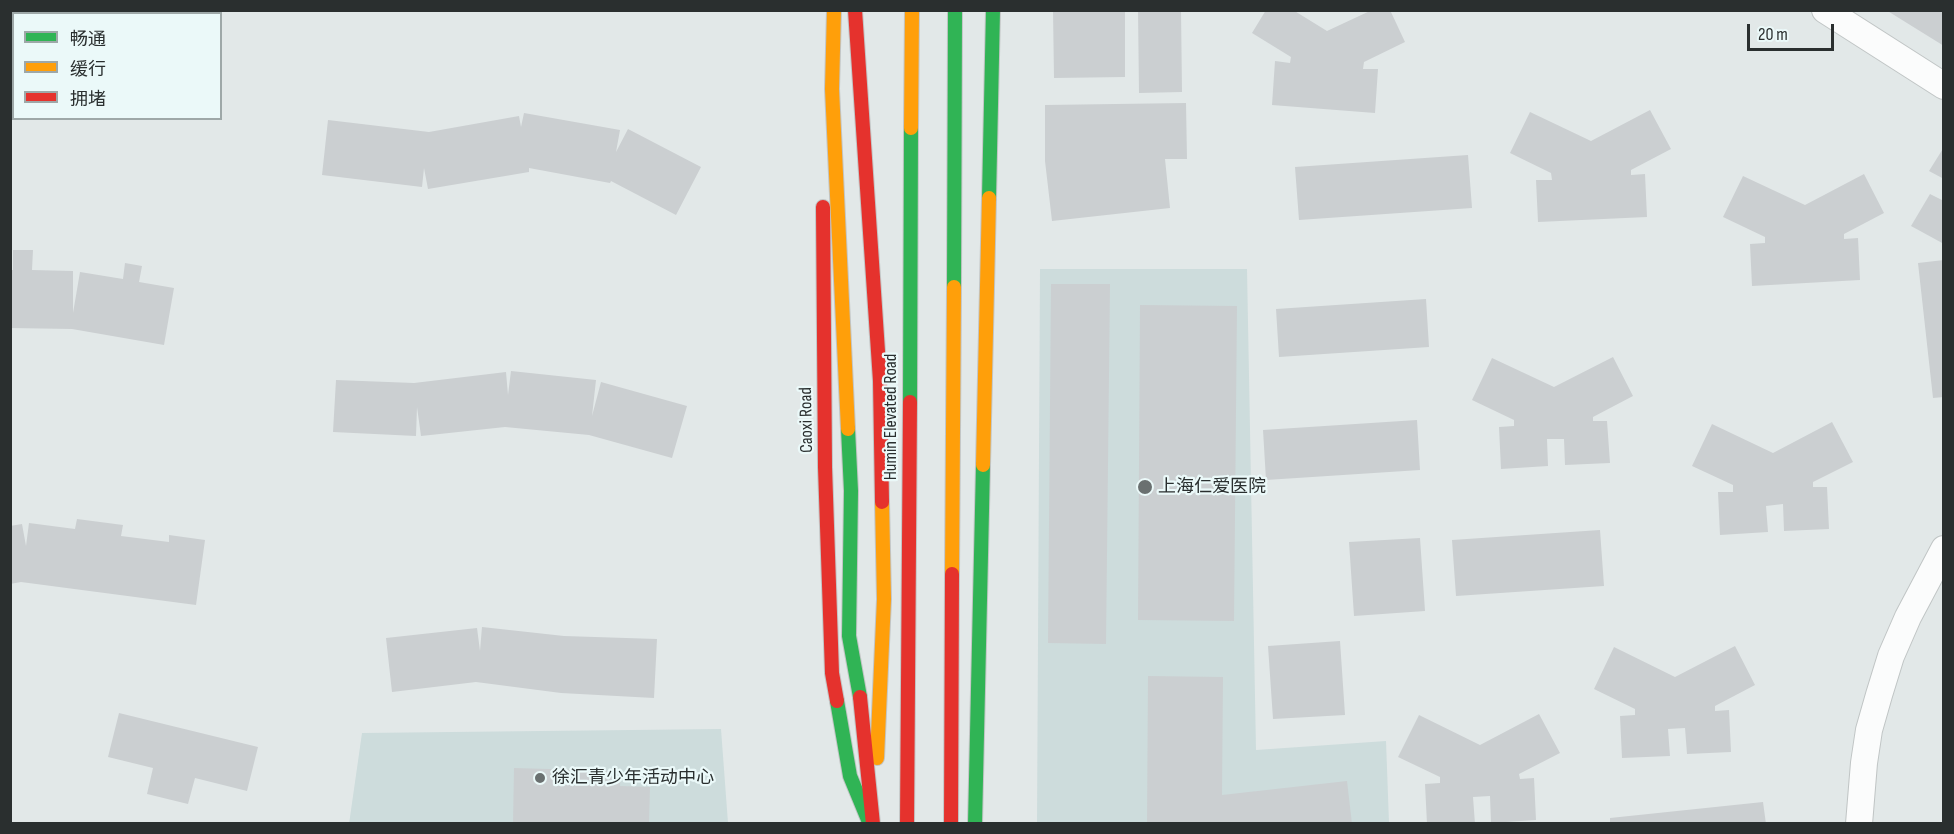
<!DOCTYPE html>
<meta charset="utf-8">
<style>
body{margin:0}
#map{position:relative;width:1954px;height:834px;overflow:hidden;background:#e2e8e8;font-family:"Sofia Sans Condensed","Noto Sans SC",sans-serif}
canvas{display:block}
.frame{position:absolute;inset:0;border:12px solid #2a2f2f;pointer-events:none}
.legend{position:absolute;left:12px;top:12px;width:210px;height:108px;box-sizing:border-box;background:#ebf9f9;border:2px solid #9ea8a8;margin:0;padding:8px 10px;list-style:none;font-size:18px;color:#2a2f2f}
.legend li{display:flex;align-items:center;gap:12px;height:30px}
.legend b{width:30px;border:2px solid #9ea8a8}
.scale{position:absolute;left:1747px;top:24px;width:87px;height:27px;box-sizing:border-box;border:3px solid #2a2f2f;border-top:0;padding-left:8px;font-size:18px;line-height:21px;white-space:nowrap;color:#2a2f2f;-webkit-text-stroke:4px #ebf9f9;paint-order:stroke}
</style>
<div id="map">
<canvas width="1954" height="834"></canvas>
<div class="frame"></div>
<ul class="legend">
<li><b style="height:8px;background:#30b455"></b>畅通</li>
<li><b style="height:8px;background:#ff9f0a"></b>缓行</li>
<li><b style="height:8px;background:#e5322d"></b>拥堵</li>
</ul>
<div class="scale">20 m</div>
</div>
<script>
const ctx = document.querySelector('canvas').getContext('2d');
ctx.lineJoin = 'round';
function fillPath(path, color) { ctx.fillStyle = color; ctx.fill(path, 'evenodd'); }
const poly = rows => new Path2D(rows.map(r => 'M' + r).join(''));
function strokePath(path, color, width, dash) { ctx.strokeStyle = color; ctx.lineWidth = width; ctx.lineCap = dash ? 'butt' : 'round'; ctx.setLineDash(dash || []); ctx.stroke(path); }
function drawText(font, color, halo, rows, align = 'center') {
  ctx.font = font + ' "Sofia Sans Condensed","Noto Sans SC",sans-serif'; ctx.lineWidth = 4.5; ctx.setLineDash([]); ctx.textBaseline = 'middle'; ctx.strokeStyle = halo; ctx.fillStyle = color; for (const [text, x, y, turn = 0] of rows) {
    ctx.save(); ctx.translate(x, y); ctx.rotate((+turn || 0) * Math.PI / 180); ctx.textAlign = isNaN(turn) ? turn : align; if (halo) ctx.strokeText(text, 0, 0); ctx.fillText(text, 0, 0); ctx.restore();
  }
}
const built = poly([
 [1040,269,1247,269,1256,750,1386,741,1389,823,1037,824],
 [721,729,728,823,349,824,362,733]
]);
const building = poly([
 [1053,10,1125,10,1125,77,1054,78],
 [1138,10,1181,10,1182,92,1139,93],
 [1266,10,1293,10,1327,31,1372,10,1390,10,1405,42,1364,62,1363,69,1378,69,1375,113,1272,105,1275,61,1290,63,1291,57,1252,33],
 [1886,10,1944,10,1944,46],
 [10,51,14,51,14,110,10,111],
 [1186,103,1187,159,1165,159,1170,208,1052,221,1045,161,1045,105],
 [1650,110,1671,149,1631,170,1631,175,1645,174,1647,217,1538,222,1536,180,1552,180,1551,173,1510,153,1530,112,1591,141],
 [524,113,620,130,616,152,628,129,701,167,676,215,611,181,610,183,529,168,529,172,428,189,424,168,422,187,322,175,328,120,429,132,519,116,521,127],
 [1944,147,1944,179,1929,171],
 [1468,155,1472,208,1299,220,1295,167],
 [1864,174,1884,213,1844,234,1844,239,1858,238,1860,280,1752,286,1750,244,1765,243,1765,237,1723,217,1743,176,1805,205],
 [1930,194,1944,201,1944,244,1911,226],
 [13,250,33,250,32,270,73,271,73,313,80,272,123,279,125,263,142,266,139,282,174,288,164,345,72,329,10,328,10,270,13,270],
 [1944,260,1944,397,1933,398,1918,263],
 [1051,284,1110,284,1106,644,1048,643],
 [1426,299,1429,347,1279,357,1276,309],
 [1140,305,1237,306,1234,621,1138,620],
 [1613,357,1633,396,1593,417,1593,421,1607,421,1610,463,1565,465,1564,439,1547,439,1548,466,1501,469,1499,427,1514,426,1514,420,1472,400,1492,358,1554,387],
 [511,371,596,380,592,416,601,382,687,406,672,458,589,435,505,427,421,436,417,407,416,436,333,432,336,380,414,383,506,372,508,395],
 [1417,420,1420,470,1266,480,1263,430],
 [1832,422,1853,462,1813,482,1813,487,1827,487,1829,529,1784,531,1783,504,1766,506,1768,532,1720,535,1718,492,1733,492,1733,485,1692,466,1712,424,1773,453],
 [77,519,123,525,121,536,169,542,169,535,205,540,196,605,21,582,10,584,10,526,22,524,26,546,29,523,75,529],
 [1600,530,1604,586,1456,596,1452,540],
 [1420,538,1425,611,1354,616,1349,542],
 [482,627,564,636,657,639,654,698,561,693,476,682,392,692,386,638,477,628,480,651],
 [1340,641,1345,715,1273,719,1268,646],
 [1735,646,1755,685,1715,706,1715,711,1729,710,1731,752,1687,754,1685,728,1668,729,1670,756,1622,758,1620,716,1635,715,1635,709,1594,689,1614,647,1675,677],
 [1148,676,1223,677,1222,795,1347,781,1352,824,1147,824],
 [119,713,258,747,247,791,195,778,188,804,147,794,153,768,108,757],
 [1539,714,1560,753,1519,774,1520,779,1534,778,1536,820,1491,823,1490,796,1473,797,1475,824,1427,824,1425,784,1440,783,1440,777,1398,757,1419,715,1480,745],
 [514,768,621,771,620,786,650,787,649,824,513,824],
 [1763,802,1766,824,1610,824,1610,818]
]);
const street = poly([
 [1825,10,1944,86],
 [1859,824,1864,763,1869,730,1879,695,1891,656,1908,617,1944,549]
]);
const fast = poly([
 [989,198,993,10],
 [954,287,955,10],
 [910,402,911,128],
 [848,429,851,491,849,636,860,697],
 [837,701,850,776,869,822],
 [975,824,983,465]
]);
const slow = poly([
 [834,10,832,89,848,429],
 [911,128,912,10],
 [983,465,989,198],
 [952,574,954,287],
 [877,758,884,599,882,502]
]);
const jam = poly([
 [855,10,880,381,882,502],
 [823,207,825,467,832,673,837,701],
 [860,697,873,824],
 [907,824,910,402],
 [951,824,952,574]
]);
const markers = [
 [1145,487,8,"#6a7070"],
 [540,778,6,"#6a7070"]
];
const streetNames = [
 ["Humin Elevated Road",891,417,-90],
 ["Caoxi Road",807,420,-91]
];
const poiNames = [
 ["上海仁爱医院",1158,487],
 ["徐汇青少年活动中心",552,778]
];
fillPath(built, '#cddcdc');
fillPath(building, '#cbcfd1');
strokePath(street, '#c0c5c5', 28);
strokePath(fast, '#c2c5c5', 16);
strokePath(slow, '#c2c5c5', 16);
strokePath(jam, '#c2c5c5', 16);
strokePath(street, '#fbfcfc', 26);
strokePath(fast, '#30b455', 14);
strokePath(slow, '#ff9f0a', 14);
strokePath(jam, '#e5322d', 14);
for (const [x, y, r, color] of markers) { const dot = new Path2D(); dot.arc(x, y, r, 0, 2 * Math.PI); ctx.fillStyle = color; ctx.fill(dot); strokePath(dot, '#ebf9f9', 2); }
drawText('18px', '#2a2f2f', '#ebf9f9', streetNames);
drawText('18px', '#2a2f2f', '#ebf9f9', poiNames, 'left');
</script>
